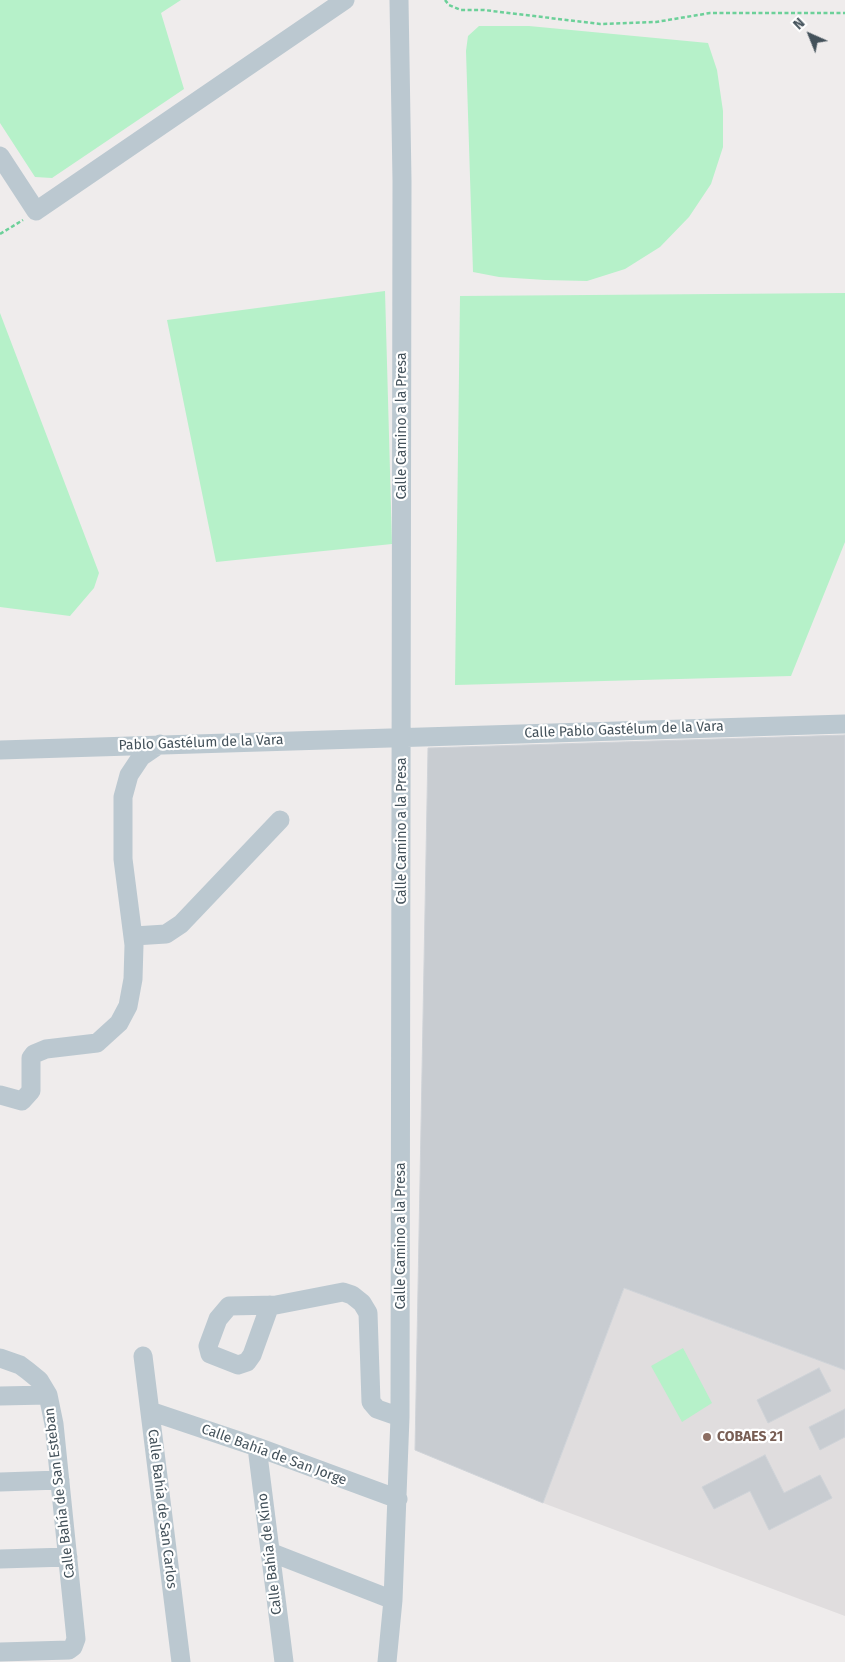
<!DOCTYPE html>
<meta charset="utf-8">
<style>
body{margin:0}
#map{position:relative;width:845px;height:1662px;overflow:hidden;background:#efecec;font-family:"Fira Sans",sans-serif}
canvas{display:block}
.north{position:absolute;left:785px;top:10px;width:50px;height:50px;-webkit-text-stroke:4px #fff;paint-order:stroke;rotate:316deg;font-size:14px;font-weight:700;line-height:20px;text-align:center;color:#43515a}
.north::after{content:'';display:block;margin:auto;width:18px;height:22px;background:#43515a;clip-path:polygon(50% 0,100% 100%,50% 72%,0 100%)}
</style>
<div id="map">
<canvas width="845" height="1662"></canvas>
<div class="north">N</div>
</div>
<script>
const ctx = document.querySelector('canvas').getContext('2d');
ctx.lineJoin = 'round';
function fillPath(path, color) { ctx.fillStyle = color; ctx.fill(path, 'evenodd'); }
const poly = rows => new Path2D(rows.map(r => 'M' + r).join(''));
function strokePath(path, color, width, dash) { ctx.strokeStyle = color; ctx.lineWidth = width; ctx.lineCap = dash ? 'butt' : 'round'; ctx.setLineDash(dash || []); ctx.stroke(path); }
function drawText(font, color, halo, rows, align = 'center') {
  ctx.font = font + ' "Fira Sans",sans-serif'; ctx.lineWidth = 4.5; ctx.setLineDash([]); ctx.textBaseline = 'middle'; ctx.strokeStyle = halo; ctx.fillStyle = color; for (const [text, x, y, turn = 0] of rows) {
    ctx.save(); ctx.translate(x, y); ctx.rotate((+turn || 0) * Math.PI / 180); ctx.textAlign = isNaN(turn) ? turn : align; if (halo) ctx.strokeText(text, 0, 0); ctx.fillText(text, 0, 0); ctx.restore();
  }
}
const education = poly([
 [624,1288,845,1370,845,1616,543,1503]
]);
const green = poly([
 [0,0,181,0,161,13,184,89,52,178,35,177,0,123],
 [479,26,529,26,708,43,717,70,723,111,723,147,711,184,689,217,660,247,625,269,587,281,545,280,499,277,473,272,466,51,468,36],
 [385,291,392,544,216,562,167,320],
 [845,293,845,542,791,676,455,685,460,296],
 [0,313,99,573,94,588,70,616,0,607],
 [683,1348,712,1403,682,1422,651,1366]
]);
const building = poly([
 [845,735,845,1370,624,1288,543,1503,415,1450,428,748,845,735],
 [819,1368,831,1391,768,1423,757,1400,819,1368],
 [845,1409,845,1437,820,1450,809,1427,845,1409],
 [765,1455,784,1493,820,1475,832,1498,769,1530,750,1491,714,1509,702,1487,765,1455]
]);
const path = poly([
 [445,0,449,5,461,10,484,10,600,24,656,22,710,13,845,13],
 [0,234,23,220]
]);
const minor = poly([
 [0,156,36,211,345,0],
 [0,750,845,724],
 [134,936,166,934,181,924,280,820],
 [0,1095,22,1101,31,1091,31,1058,34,1054,46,1049,97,1043,119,1023,128,1006,133,979,134,945,123,859,123,797,129,775,141,757,160,744],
 [270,1305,252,1355,247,1362,238,1365,210,1354,208,1346,218,1319,229,1306,276,1305,343,1292,352,1295,362,1303,368,1313,371,1402,377,1409,400,1417],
 [143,1356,181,1662],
 [0,1358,20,1365,28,1371,39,1380,48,1395,54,1424,76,1639,73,1647,69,1650,0,1652],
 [0,1396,48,1395],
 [150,1411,257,1447,398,1499],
 [257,1447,284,1662],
 [0,1482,60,1480],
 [270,1552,393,1600],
 [0,1559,68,1557],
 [387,1662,393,1600,400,1417,402,181,399,0]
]);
const markers = [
 [707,1437,5,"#8d6e63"]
];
const streetNames = [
 ["Calle Camino a la Presa",402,426,-90],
 ["Calle Pablo Gastélum de la Vara",624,730,-2],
 ["Pablo Gastélum de la Vara",201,743,-2],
 ["Calle Camino a la Presa",402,831,-90],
 ["Calle Camino a la Presa",401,1236,-90],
 ["Calle Bahía de San Jorge",274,1455,20],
 ["Calle Bahía de San Esteban",60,1493,-97],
 ["Calle Bahía de San Carlos",162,1509,83],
 ["Calle Bahía de Kino",270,1554,-97]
];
const educationNames = [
 ["COBAES 21",717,1437]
];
fillPath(education, '#e0ddde');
fillPath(green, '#b6f1c9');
fillPath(building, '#c8ccd1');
strokePath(building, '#cfd3d8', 1);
strokePath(path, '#6cd099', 2.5, [4, 2.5]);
strokePath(minor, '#bbc8d0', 19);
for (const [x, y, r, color] of markers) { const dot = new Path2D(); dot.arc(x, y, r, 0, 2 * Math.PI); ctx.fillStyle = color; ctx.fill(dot); strokePath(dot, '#fff', 2); }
drawText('14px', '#43515a', '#fff', streetNames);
drawText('bold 14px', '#785e54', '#fff', educationNames, 'left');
</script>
